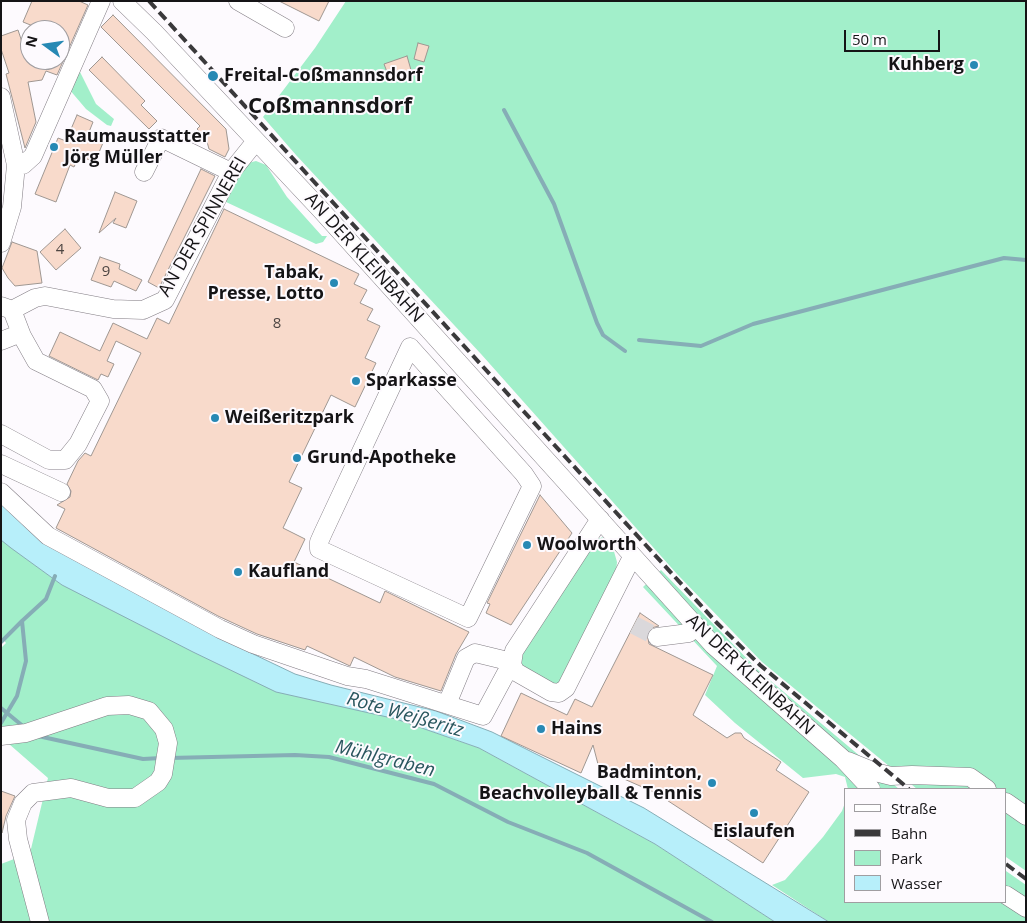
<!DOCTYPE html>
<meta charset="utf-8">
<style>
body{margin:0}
#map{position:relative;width:1027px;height:923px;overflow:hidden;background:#fdfafe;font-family:"Open Sans",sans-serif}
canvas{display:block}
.frame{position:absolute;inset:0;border:2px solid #151416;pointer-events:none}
.legend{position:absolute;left:844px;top:788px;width:162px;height:115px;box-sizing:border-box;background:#fdfafe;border:1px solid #a09ea1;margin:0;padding:6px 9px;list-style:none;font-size:15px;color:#151416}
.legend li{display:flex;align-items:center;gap:10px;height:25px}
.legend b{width:25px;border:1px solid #a09ea1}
.north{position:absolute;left:20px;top:20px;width:50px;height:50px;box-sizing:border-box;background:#fdfafe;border:1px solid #a09ea1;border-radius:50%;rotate:284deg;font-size:14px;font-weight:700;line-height:20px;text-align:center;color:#151416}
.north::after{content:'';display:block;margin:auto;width:18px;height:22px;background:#2789b4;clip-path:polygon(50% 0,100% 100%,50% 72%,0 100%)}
.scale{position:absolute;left:844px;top:30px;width:96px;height:22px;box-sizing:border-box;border:2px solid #151416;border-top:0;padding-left:6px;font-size:15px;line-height:18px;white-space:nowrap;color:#151416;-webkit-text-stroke:4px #fdfafe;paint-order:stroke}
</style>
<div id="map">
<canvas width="1027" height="923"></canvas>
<div class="frame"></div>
<ul class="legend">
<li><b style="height:6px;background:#fff"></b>Straße</li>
<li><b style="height:6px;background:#3a393b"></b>Bahn</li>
<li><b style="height:14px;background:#a2efca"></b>Park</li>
<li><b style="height:14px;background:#b7effa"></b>Wasser</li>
</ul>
<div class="north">N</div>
<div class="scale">50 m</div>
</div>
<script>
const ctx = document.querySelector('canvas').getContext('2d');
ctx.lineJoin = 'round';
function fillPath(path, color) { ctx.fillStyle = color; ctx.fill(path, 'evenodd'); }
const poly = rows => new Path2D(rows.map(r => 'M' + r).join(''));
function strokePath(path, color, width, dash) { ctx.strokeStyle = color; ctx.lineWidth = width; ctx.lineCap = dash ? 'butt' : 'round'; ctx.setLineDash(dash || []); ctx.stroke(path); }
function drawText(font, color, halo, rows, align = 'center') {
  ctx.font = font + ' "Open Sans",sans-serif'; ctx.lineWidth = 4; ctx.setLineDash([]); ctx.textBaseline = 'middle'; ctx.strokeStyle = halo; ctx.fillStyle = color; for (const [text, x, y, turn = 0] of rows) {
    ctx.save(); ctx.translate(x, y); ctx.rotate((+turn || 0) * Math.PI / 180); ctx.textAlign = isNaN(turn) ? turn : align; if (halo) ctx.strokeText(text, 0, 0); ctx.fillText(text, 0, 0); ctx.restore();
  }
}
const green = poly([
 [346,1,1026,1,1026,871,1006,857,1006,789,917,789,762,662,677,574,481,354,296,155,263,117,315,48],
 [78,68,96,104,114,119,111,126,107,125,86,109,69,89],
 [256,161,266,165,287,197,322,236,327,236,323,242,316,244,226,202,242,170,248,163],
 [598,536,600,539,602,537,613,548,617,562,616,572,559,683,552,684,522,666,520,659,523,652],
 [1,540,62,585,396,719,479,748,655,844,775,922,1,922,1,864,30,853,48,778,1,737,1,648,6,643,1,637],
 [661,570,759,671,899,789,848,789,845,777,836,774,803,778,735,723,705,695,717,666,643,587],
 [846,800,846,902,1006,902,1006,871,1026,885,1026,922,829,922,772,885,785,880,823,837,842,811]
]);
const water = poly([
 [1,504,249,652,295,674,331,685,436,711,492,732,644,808,829,922,775,922,655,844,479,748,396,719,276,692,193,652,62,585,11,548,1,540,1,504]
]);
const stream = poly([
 [504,110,554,204,597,323,603,335,625,351],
 [639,340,701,346,753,324,1004,258,1026,260],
 [1,642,22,621],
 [1,708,24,727],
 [1,723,17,696,26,661,22,621,46,599,55,576],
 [38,736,143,759,161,758],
 [170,758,295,755,329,757,434,784,508,822,587,853,712,922]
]);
const building = poly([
 [32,1,79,1,88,5,57,75,46,71,42,80,28,82,36,122,25,148,6,74,9,73,1,49,1,36,18,30,28,60,60,60,60,30,43,30,23,22,32,1],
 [279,1,329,1,319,21,279,1],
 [113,15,226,129,229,149,225,157,209,149,206,138,197,129,200,126,101,27,113,15],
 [418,43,429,46,424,62,414,59,418,43],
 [407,56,411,70,389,77,384,64,407,56],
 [102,57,145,101,141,105,157,121,149,129,89,70,102,57],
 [77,115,93,122,89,132,105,138,95,162,79,156,74,167,70,165,56,202,35,194,58,138,66,141,77,115],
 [201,169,215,176,159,288,148,282,201,169],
 [115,192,137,201,126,228,113,223,116,218,99,233,115,192],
 [224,209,359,274,354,284,367,290,360,303,373,309,367,320,380,326,365,358,376,363,355,407,331,395,289,482,302,488,283,528,305,539,294,562,380,603,385,591,469,632,456,654,441,691,395,677,354,657,350,666,307,646,305,650,257,634,218,616,56,528,65,509,57,505,70,497,71,491,67,484,78,461,85,453,91,456,141,353,116,341,107,361,114,364,108,377,101,374,98,380,49,356,60,332,100,351,113,323,147,339,157,318,169,324,224,209],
 [65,229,81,248,56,270,40,252,65,229],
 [12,242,37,251,42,283,15,286,8,278,2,268,12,242],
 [100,257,120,264,119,269,142,280,136,291,114,281,111,287,91,280,100,257],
 [540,495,572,533,511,625,486,613,490,604,487,603,540,495],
 [640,613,659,626,651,628,647,632,649,644,713,675,693,715,727,738,735,733,741,733,744,738,781,762,776,770,809,792,763,863,656,793,599,768,593,745,581,773,501,736,521,693,567,715,575,699,592,707,640,613],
 [1,791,15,796,6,816,2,833,1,791]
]);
const minorTunnel = poly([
 [634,625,657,637]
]);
const minor = poly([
 [122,1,154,32,321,210,713,645,843,759,871,789],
 [238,1,285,28],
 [1,97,16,165,12,207,1,243],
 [16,165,23,165,33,156,101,1],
 [144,172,161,138,231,172],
 [1,306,12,310,35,298,45,296,113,309,143,310,165,300,231,172,256,141],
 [1,341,21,333],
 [410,347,524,474,532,486,468,618,319,549,319,542,323,533,410,347],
 [1,434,49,460,65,460,78,444,100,401,93,389,36,361,22,336,12,310],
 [1,464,61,492],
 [1,492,48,536,220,629,253,644,347,676,366,679,483,716,512,662,475,653,466,658,447,704],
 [600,519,514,651,512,665,516,672,551,692,559,693,566,688,632,557],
 [657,637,689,633,696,626],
 [1,736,26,733,107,706,129,705,149,711,164,729,168,743,163,774,158,782,135,798,108,798,71,788,33,793,23,803,16,820,18,839,40,922],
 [848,761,875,772,891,776,912,775,970,777,987,789],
 [1006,802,1026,816],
 [1006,895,1026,908]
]);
const rail = poly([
 [149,1,717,623,760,665,909,789],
 [1006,864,1026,879]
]);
const markers = [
 [974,65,5,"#2789b4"],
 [213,76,6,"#2789b4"],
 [54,147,5,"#2789b4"],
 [334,283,5,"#2789b4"],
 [356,381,5,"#2789b4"],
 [215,418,5,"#2789b4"],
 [297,458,5,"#2789b4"],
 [527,545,5,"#2789b4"],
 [238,572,5,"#2789b4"],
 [541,729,5,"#2789b4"],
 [712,783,5,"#2789b4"],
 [754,813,5,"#2789b4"]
];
const numberNames = [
 ["4",60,250],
 ["9",106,272],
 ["8",277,324]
];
const poiNames = [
 ["Kuhberg",964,65,"right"],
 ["Freital-Coßmannsdorf",224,76],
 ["Raumausstatter",64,137],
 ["Jörg Müller",64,158],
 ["Tabak,",324,273,"right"],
 ["Presse, Lotto",324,294,"right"],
 ["Sparkasse",366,381],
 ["Weißeritzpark",225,418],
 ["Grund-Apotheke",307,458],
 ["Woolworth",537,545],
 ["Kaufland",248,572],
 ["Hains",551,729],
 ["Badminton,",702,773,"right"],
 ["Beachvolleyball & Tennis",702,794,"right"],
 ["Eislaufen",754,832,"center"]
];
const streetNames = [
 ["AN DER SPINNEREI",203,227,-60],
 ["AN DER KLEINBAHN",364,258,48],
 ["AN DER KLEINBAHN",750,675,43]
];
const waterNames = [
 ["Rote Weißeritz",405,715,16],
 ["Mühlgraben",385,759,14]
];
const districtNames = [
 ["Coßmannsdorf",330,107]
];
fillPath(green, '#a2efca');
fillPath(water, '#b7effa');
strokePath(water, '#86adb6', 1);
strokePath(stream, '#86adb6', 4);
fillPath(building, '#f8dacb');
strokePath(building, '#9f9792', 1);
strokePath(minorTunnel, '#dad8db', 18, [18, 9]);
strokePath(minor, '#827d84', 19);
strokePath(minor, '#fff', 18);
strokePath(rail, '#3a393b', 4, [10, 5]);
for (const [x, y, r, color] of markers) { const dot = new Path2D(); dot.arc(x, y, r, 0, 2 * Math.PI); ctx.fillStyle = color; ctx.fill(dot); strokePath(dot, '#fdfafe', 2); }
drawText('15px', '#4e4643', null, numberNames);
drawText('bold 18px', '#151416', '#fdfafe', poiNames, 'left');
drawText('18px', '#151416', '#fdfafe', streetNames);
drawText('italic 19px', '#29565e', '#fdfafe', waterNames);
drawText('bold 22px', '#151416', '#fdfafe', districtNames);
</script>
